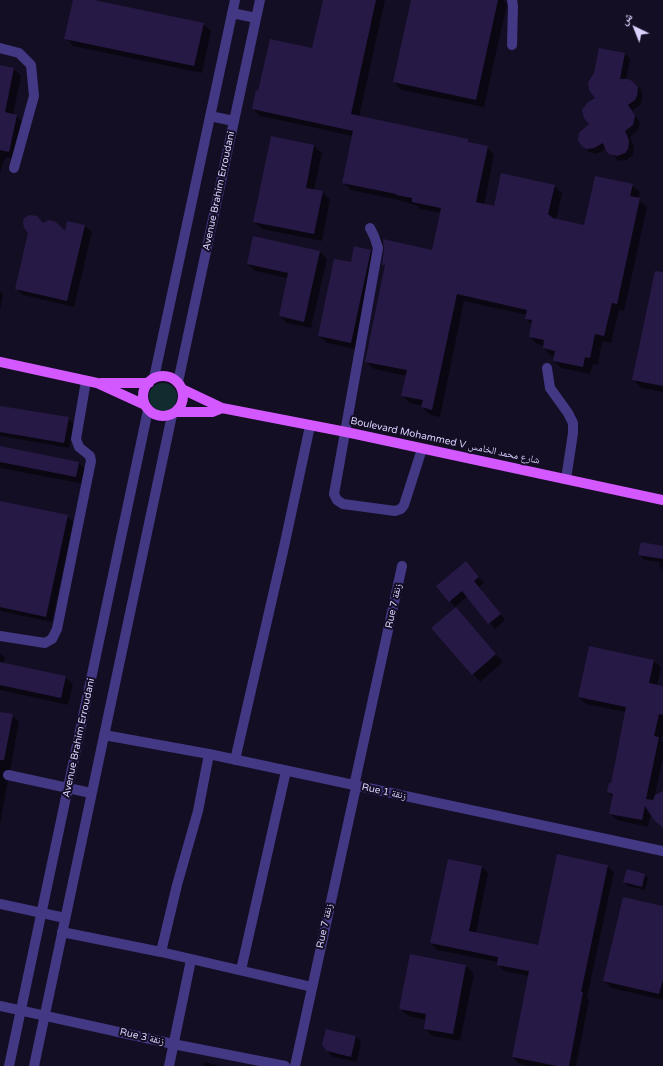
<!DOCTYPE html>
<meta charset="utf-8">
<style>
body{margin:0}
#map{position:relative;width:663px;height:1066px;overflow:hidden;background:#140e24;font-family:"Varela Round","Noto Naskh Arabic",sans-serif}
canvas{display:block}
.north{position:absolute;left:615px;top:8px;width:40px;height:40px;-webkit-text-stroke:3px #140e24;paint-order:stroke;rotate:317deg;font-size:11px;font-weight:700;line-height:16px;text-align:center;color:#dbd1ff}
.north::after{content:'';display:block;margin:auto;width:14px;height:18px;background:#dbd1ff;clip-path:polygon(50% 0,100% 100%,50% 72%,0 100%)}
</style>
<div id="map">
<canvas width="663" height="1066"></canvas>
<div class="north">ش</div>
</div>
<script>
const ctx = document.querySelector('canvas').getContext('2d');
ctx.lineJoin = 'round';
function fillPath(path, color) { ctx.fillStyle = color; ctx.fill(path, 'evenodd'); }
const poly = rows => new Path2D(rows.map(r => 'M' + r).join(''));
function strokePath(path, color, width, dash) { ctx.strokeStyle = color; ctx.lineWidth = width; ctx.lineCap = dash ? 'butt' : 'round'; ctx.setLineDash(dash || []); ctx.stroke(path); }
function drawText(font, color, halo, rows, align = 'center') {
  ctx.font = font + ' "Varela Round","Noto Naskh Arabic",sans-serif'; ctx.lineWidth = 4; ctx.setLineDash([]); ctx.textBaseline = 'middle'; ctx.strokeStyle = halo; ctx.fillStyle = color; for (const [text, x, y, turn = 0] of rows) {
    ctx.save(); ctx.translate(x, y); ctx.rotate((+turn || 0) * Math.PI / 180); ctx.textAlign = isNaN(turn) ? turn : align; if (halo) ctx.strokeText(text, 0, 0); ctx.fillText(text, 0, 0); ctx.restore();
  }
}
const green = poly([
 '149 397a14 14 0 1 1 28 0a14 14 0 1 1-28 0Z'
]);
const shadow = poly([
 [74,0,89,0,203,24,211,31,202,73,73,46,66,38],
 [324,0,385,0,359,117,468,140,471,144,487,147,494,155,484,205,495,207,554,186,562,193,556,220,585,226,632,185,640,192,638,199,647,207,624,311,619,310,611,343,602,341,598,365,593,364,590,374,561,368,554,360,555,356,551,356,544,348,544,346,537,344,530,337,532,325,526,319,527,315,464,301,440,417,430,415,422,407,423,406,410,403,402,396,407,376,374,369,366,362,386,268,383,264,433,251,441,213,420,209,416,205,405,202,403,201,351,190,343,182,353,136,260,116,253,109,259,92,313,50],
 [412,0,503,0,507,4,484,107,401,90,394,82],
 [625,54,630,59,626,80,635,84,641,90,643,97,640,105,632,111,640,122,638,130,630,137,634,147,633,155,627,160,619,161,606,149,596,154,589,152,584,146,591,125,596,98],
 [0,66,14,69,21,76,13,115,16,116,24,123,16,159,7,157,3,162,0,174],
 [271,137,314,146,322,153,314,190,322,192,330,200,322,241,262,229,254,222],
 [85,226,92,232,74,307,23,295,16,288,65,232],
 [371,251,378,258,359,350,327,343,319,335,352,263],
 [320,252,327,259,311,328,287,323,280,316,288,278,255,271,248,264],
 [663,273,663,392,641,388,634,380],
 [0,291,3,294,0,311],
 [0,407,68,418,74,424,69,448,0,436],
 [0,447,79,463,86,470,84,484,0,468],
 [0,502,67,516,73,522,52,622,0,611],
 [663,545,663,570,659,566,660,562,644,560,639,554,663,547],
 [471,568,484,583,479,587,505,620,495,629,467,597,455,607,450,601],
 [463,616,503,662,480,682,432,628],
 [0,653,5,658,3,664,65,677,73,684,68,705,0,690],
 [654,661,661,667,657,686,663,687,663,733,661,741,663,742,663,757,655,796,663,793,663,827,651,813,648,827,617,820,610,814,614,798,608,792,612,785,626,712,586,704,579,697],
 [0,713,12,715,19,722,0,824],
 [607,866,614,872,587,998,589,1000,576,1066,532,1066,519,1064,513,1057,529,976,504,971,498,964,498,962,437,950,431,943,482,867,488,873,476,933,539,946],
 [645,875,648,878,645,890,628,886,624,882],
 [663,907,663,1000,611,988,604,980],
 [411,955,466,966,474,974,460,1041,432,1036,425,1028,426,1020,408,1016,400,1008],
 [356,1036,361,1042,357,1062,333,1057,327,1051],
 [204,1062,220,1066,203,1066]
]);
const building = poly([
 [73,0,94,0,204,23,194,66,64,39],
 [323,0,376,0,351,114,468,139,468,142,488,146,476,202,494,206,501,173,555,185,548,214,553,218,584,225,595,176,633,184,630,196,640,198,617,304,612,303,604,336,595,334,590,358,585,357,583,367,553,361,555,351,543,348,544,340,529,337,532,320,525,319,527,310,457,294,432,410,421,407,423,400,401,396,407,370,365,362,385,265,382,265,384,249,383,239,432,250,441,208,412,202,412,198,396,195,396,194,342,183,353,131,252,109,256,90,258,91,270,39,312,48],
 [411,0,498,0,476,100,393,82],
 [599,48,625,53,620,79,628,79,632,81,638,87,637,96,635,100,628,105,633,112,635,116,633,125,625,131,629,140,628,149,625,153,617,156,609,154,606,151,603,143,594,148,587,149,583,147,578,141,579,133,582,130,589,124,584,118,582,110,587,103,595,98,589,90,588,82,594,73],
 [0,65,14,68,5,112,17,115,9,152,0,150],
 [271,136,314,145,306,188,323,191,314,234,253,222],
 [30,215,37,216,43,223,49,220,56,222,65,231,67,221,85,225,67,301,15,289,28,233,24,228,23,222,24,218],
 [253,236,320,251,304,322,279,316,288,273,247,264],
 [354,246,371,250,351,343,318,336,334,259,351,262],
 [655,271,663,272,663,386,632,380],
 [0,406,69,417,64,443,0,432],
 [0,446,79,462,76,477,0,462],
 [0,501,68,515,46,617,0,607],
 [641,542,663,546,663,559,638,555],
 [466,561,479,577,474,581,501,614,488,624,462,591,449,602,436,586],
 [456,607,496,654,472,675,431,628],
 [589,646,654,660,649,683,663,686,663,715,659,714,654,736,659,737,646,799,653,800,655,795,663,791,663,828,654,820,645,806,642,820,609,814,613,794,607,792,609,783,611,783,626,707,578,697],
 [0,662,66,676,61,698,0,685],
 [0,712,13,714,4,760,0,760],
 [557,854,608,865,581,992,583,992,569,1066,557,1066,512,1057,529,971,497,965,498,957,430,943,448,859,482,866,469,931,538,945],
 [627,869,645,874,642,887,623,882],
 [623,897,663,906,663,980,659,994,603,981],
 [410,954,466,965,453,1034,424,1029,426,1014,399,1009],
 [326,1029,356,1036,351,1057,327,1051,322,1045]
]);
const minor = poly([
 [512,0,513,6,512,45],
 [232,13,256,18],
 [0,48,19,53,31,65,34,96,14,168],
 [210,116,234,121],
 [370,228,374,236,378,248,334,494,337,500,343,504,395,511,401,509,404,505,422,449],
 [547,368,550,388,568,413,573,423,573,433,566,479],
 [154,378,235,0],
 [178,382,260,0],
 [0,636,45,643,52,639,57,629,91,461,90,456,79,447,76,439,86,381],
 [104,735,209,754,663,851],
 [235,760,284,547,310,426],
 [8,775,91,793],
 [354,786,402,566],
 [0,904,65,918],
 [62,932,161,952,312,987],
 [161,952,177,885,198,811,209,754],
 [241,970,286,771],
 [0,1006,173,1044,285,1066],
 [9,1066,148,410],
 [34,1066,172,415],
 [169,1066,191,960],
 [295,1066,356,787]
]);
const major = poly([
 [0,362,97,383,145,405],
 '143 396a20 20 0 1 1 40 0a20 20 0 1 1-40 0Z',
 [101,383,149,383],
 [182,389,222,408,346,432,663,500],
 [176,412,212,412,222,408]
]);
const streetNames = [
 ["Avenue Brahim Erroudani",219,191,-78],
 ["Boulevard Mohammed V شارع محمد الخامس",445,441,12],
 ["Rue 7 زنقة",394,606,-78],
 ["Avenue Brahim Erroudani",79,738,-78],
 ["Rue 1 زنقة",384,792,12],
 ["Rue 7 زنقة",325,926,-78],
 ["Rue 3 زنقة",142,1037,13]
];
fillPath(green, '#112c2e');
fillPath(shadow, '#0007');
fillPath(building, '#271945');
strokePath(minor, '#433884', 10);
strokePath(major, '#d358ff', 10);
drawText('10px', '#dbd1ff', '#140e24', streetNames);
</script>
